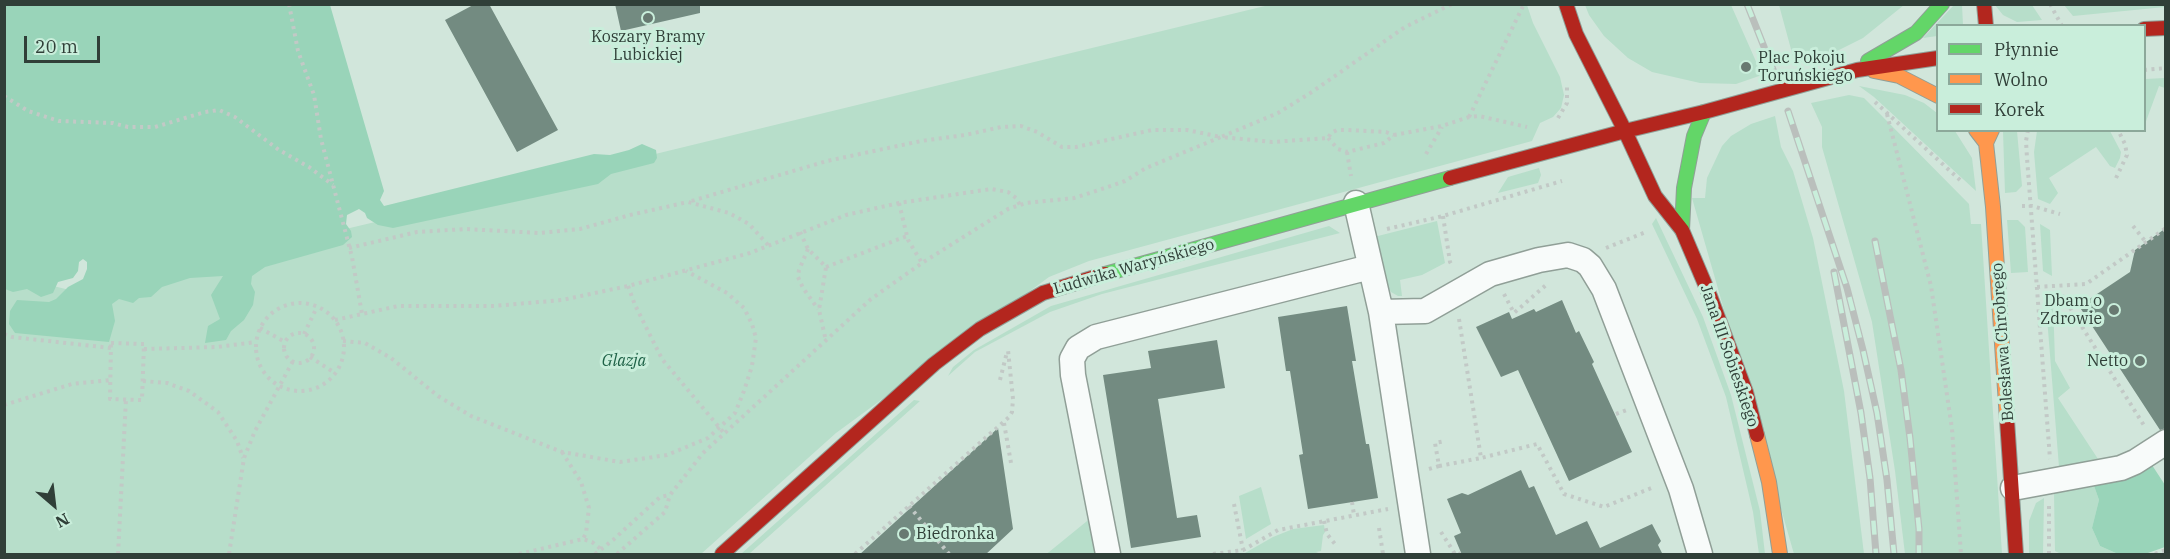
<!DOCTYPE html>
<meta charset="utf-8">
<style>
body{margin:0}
#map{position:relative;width:2170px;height:559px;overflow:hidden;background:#d1e6db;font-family:"IBM Plex Serif",serif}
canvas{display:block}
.frame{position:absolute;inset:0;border:6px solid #303f38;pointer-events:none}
.legend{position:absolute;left:1936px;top:24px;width:210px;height:108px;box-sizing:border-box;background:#c9eedb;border:2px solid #8ca89a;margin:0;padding:8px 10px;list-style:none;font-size:18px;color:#303f38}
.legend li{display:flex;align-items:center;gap:12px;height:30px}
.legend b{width:30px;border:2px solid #8ca89a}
.north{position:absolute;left:24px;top:475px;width:60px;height:60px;-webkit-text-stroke:4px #c9eedb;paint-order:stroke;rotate:152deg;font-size:16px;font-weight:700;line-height:24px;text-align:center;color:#303f38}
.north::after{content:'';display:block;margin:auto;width:21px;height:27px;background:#303f38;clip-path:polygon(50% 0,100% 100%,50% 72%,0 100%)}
.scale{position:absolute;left:24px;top:36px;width:76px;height:27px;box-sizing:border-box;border:3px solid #303f38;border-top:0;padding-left:8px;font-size:18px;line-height:21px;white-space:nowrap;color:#303f38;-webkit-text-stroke:4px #c9eedb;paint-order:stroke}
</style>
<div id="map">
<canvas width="2170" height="559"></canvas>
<div class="frame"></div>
<ul class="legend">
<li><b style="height:8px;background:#63d668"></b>Płynnie</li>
<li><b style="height:8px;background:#ff974d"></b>Wolno</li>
<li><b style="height:8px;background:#b3261e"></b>Korek</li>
</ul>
<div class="north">N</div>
<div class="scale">20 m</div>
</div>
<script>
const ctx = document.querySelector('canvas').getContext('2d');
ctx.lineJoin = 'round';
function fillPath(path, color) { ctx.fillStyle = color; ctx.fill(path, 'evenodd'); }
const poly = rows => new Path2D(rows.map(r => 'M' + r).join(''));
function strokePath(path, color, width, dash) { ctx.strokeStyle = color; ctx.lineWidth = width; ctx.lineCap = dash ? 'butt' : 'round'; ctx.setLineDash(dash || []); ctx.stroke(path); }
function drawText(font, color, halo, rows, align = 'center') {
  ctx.font = font + ' "IBM Plex Serif",serif'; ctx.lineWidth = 6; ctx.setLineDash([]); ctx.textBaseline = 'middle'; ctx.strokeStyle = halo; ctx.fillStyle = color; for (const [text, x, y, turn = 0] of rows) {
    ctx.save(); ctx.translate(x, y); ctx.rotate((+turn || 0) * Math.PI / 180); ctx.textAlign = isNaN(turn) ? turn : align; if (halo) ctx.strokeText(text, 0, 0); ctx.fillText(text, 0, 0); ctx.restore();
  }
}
const green = poly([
 [2165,4,2165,7,2073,16,2064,5],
 [1269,5,1527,5,1533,23,1560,77,1564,95,1561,108,1553,117,1540,123,1532,141,1089,261,1049,277,836,433,701,554,5,554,4,274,78,292,371,223],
 [1585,5,1731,5,1762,75,1736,84,1700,83,1652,72,1628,58,1604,36,1589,15],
 [1779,5,1779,4,1904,5,1863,38,1833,53,1795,64],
 [1954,5,1962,5,1963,25,1938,26,1937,36,1923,38],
 [1995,5,2032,5,2042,20,2017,22,2003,15],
 [2165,78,2165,88,2159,86,2145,124,2145,79],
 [1859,86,1905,95,1924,103,1937,113,1938,130,1955,131,1972,158,1976,191,1874,97],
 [1849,95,1864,98,1882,116,1969,204,1971,224,1981,224,2002,554,1905,554,1895,471,1872,322,1822,147,1822,127,1811,103],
 [1775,116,1781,147,1793,171,1813,238,1844,391,1864,554,1794,554,1692,198,1705,198,1707,178,1722,146,1731,136,1751,124],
 [2003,131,2017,131,2022,186,2016,192,2005,193],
 [2037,131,2110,131,2121,152,2120,158,2115,168,2110,166,2096,147,2049,178,2058,193,2050,204,2038,199,2034,152],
 [1539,168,1541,175,1538,183,1498,193,1508,177],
 [1656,218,1703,317,1731,395,1760,511,1765,554,1759,554,1753,512,1726,397,1697,319,1652,224],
 [2007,220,2018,220,2025,227,2028,272,2011,273],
 [1437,221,1445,263,1422,275,1400,280,1402,296,1398,296,1391,292,1385,282,1374,237],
 [2040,224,2050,230,2052,276,2043,271],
 [1329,226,1340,233,1102,294,1050,312,975,352,948,376,953,367,974,350,1051,306],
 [2053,300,2055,361,2070,388,2058,398,2098,459,2059,467,2046,305],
 [914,400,920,401,749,554,741,554],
 [2093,483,2099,500,2092,528,2100,546,2118,554,2061,554,2055,551,2054,493],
 [1261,487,1271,524,1246,539,1239,496],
 [2044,498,2043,554,2029,554,2029,521,2036,503],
 [1092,517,1097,554,1046,554,1049,552],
 [1324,525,1325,532,1323,535,1321,551,1316,552,1321,554,1236,554,1245,553,1273,537,1293,529]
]);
const forest = poly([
 [5,4,330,5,384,191,380,200,384,206,594,154,610,155,629,150,642,144,656,150,657,158,654,163,611,174,598,184,393,228,378,225,367,218,365,213,359,209,347,215,346,224,351,231,352,237,343,245,265,267,252,276,251,284,255,292,253,305,244,320,231,331,226,340,205,343,208,326,220,319,211,295,223,276,190,278,162,287,151,297,139,298,133,303,119,299,112,304,115,321,109,342,15,333,9,324,10,311,17,300,49,302,56,299,68,287,83,279,87,269,87,262,83,259,79,262,78,271,73,278,58,282,53,293,41,297,27,289,13,292,5,289],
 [2150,462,2165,485,2165,547,2145,554,2118,554,2100,546,2092,528,2099,500,2093,483]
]);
const building = poly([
 [475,4,489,4,558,130,517,152,445,20],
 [615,4,700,4,700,13,621,31],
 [2166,228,2166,428,2160,430,2079,306,2130,272,2135,250],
 [1562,300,1576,333,1579,331,1594,362,1592,364,1632,452,1569,481,1518,370,1501,377,1476,327,1509,312,1512,319,1534,309,1536,312],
 [1347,306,1356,361,1352,361,1366,444,1369,444,1378,498,1308,509,1299,455,1303,454,1290,371,1286,371,1278,317],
 [1217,340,1225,388,1158,399,1177,518,1197,515,1201,537,1131,548,1103,375,1151,368,1148,351],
 [998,428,1013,529,985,555,859,555],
 [1521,470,1529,488,1534,486,1556,535,1587,521,1600,548,1652,524,1661,541,1658,545,1663,555,1462,555,1454,536,1461,533,1447,499,1462,493,1468,495]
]);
const path = poly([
 [289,4,298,51,314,95,321,139,352,257,362,314],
 [2050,4,2062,26],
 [2144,70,2166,68],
 [4,96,28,111,59,121,113,123,128,127,155,127,205,112,219,110,235,117,279,150,309,167,333,185],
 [1875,102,1960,180],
 [1887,114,1931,286,1952,429,1961,554],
 [1469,117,1524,4],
 [1558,118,1567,103,1567,83],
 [2028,130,2026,141,2027,158,2050,459],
 [1328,138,1338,149,1347,152,1384,143,1394,135,1442,126,1469,117,1479,116,1527,127],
 [1347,152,1351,176],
 [1426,154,1442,127],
 [2116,178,2127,155,2125,144,2118,130],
 [899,203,908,240,922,263],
 [2022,206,2032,206,2060,214],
 [1443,216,1450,262,1453,267],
 [2133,226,2145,241],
 [1387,229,1443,216,1562,181],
 [800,232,808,249,826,267,819,310,826,341],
 [768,245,749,224,729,213,688,202,827,161,921,141,965,135,1001,127,1021,126,1037,132,1062,147,1076,147,1152,130,1187,130,1221,137,1278,113,1312,92,1405,27,1452,4],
 [349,248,417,232,466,229,539,233,580,229,630,215,688,202],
 [1606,248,1646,232],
 [808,249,799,270,798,277,803,288,818,309],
 [826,267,907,236],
 [628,286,635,305,662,359,724,433],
 [2037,287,2086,284,2166,228],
 [1504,294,1514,313,1546,285],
 [2062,295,2145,427],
 '256 347a44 44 0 1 1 88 0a44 44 0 1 1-88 0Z',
 [1459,319,1481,458,1537,444,1564,494,1604,507,1654,487],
 [335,320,398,306,494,306,562,300,628,286,750,253,846,215,899,203,991,189,1008,192,1016,198,1020,205],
 [260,328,285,342],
 '284 348a15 15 0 1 1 30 0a15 15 0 1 1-30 0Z',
 [4,334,12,337,111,348],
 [304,334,317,307],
 [343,341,365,343,391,358,438,396,471,416,562,452,620,462,667,455,708,438,735,413,744,391,752,366,756,338,752,324,744,308,727,293,686,271],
 [111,343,144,344,142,400,110,399,111,343],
 [144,349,217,347,256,342],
 [310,357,335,373],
 [1000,380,1007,352],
 [143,381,167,383,189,391,218,412,237,441,243,458],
 [4,405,72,384,110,380],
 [1616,414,1627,410],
 [1004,423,1011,463],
 [562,452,581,482,589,508,586,533,583,539],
 [1439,466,1481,458],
 [1429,469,1439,466,1435,443,1445,441],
 [1352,502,1354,515],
 [1234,504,1243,550],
 [909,506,949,554],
 [1324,521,1327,534,1335,544],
 [1379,528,1383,554],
 [1441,532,1455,554],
 [118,554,126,399],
 [229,554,244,458,255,431,293,361],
 [519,554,583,539,592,542,602,550],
 [595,554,613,540,660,497,669,495],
 [617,554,665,512,670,495,703,453,871,299,922,263,1008,209,1026,203,1074,198,1093,192,1125,181,1146,168,1221,137,1272,142,1328,138,1331,133,1337,130,1347,130,1386,132,1394,135],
 [855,554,1009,417,1012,412,1013,399,1008,350],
 [1213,554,1243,550,1278,530,1388,509],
 [1459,554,1461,553],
 [2049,554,2049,505],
 [2155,554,2166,550]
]);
const street = poly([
 [1356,203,1381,312,1418,554],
 [1381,312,1425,311,1490,274,1539,260,1568,255,1583,260,1590,266,1604,289,1681,489,1700,554],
 [2013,488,2121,468,2135,462,2166,442],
 [1108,554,1073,375,1072,359,1078,348,1096,337,1370,267]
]);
const fast = poly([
 [1868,61,1916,33,1942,4],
 [1682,230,1684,188,1694,136,1704,112],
 [1105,274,1450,178]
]);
const slow = poly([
 [1874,71,1899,76,1938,96],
 [1976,130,1986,143,1992,130],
 [1988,130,1986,143,1993,207,2007,420],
 [1757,435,1769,482,1780,554]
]);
const jam = poly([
 [1566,4,1576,34,1625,131,1704,112,1857,70,1938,58],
 [1984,4,1986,26],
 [2144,29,2166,28],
 [1450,178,1625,131,1655,196,1682,230,1710,296,1746,392,1757,435],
 [2007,420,2016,554],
 [722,554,934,364,980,329,1043,293,1105,274]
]);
const rail = poly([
 [1747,4,1774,72],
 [1788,111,1847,288,1863,350,1877,413,1887,480,1894,554],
 [1875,241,1901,370,1910,438,1919,529,1919,554],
 [1834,272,1861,413,1870,478,1876,554]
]);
const markers = [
 [648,18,6,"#687971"],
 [1746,67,6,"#687971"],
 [2114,310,6,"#687971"],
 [2140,361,6,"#687971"],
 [904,534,6,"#687971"]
];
const poiNames = [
 ["Koszary Bramy",648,37,"center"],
 ["Lubickiej",648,55,"center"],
 ["Plac Pokoju",1758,58],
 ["Toruńskiego",1758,76],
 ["Dbam o",2102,301,"right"],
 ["Zdrowie",2102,319,"right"],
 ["Netto",2128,361,"right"],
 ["Biedronka",916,534]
];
const streetNames = [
 ["Ludwika Waryńskiego",1134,267,-16],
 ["Bolesława Chrobrego",2003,342,-94],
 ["Jana III Sobieskiego",1729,356,71]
];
const parkNames = [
 ["Glazja",624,361]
];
fillPath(green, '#b7deca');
fillPath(forest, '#99d4b9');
fillPath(building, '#738b81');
strokePath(street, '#909f97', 27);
strokePath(fast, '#909f97', 16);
strokePath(slow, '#909f97', 16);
strokePath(jam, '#909f97', 16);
strokePath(path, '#c2c9c6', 4, [3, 4.5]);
strokePath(street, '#f8fbfa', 24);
strokePath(fast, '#63d668', 14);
strokePath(slow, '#ff974d', 14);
strokePath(jam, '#b3261e', 14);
strokePath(rail, '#babfbc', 7);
strokePath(rail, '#c9eedb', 4.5, [14]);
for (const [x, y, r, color] of markers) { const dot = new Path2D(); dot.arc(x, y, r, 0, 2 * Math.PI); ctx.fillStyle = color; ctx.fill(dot); strokePath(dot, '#c9eedb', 2); }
drawText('16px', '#303f38', '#c9eedb', poiNames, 'left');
drawText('16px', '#303f38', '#c9eedb', streetNames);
drawText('italic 16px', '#1d6146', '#c9eedb', parkNames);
</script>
